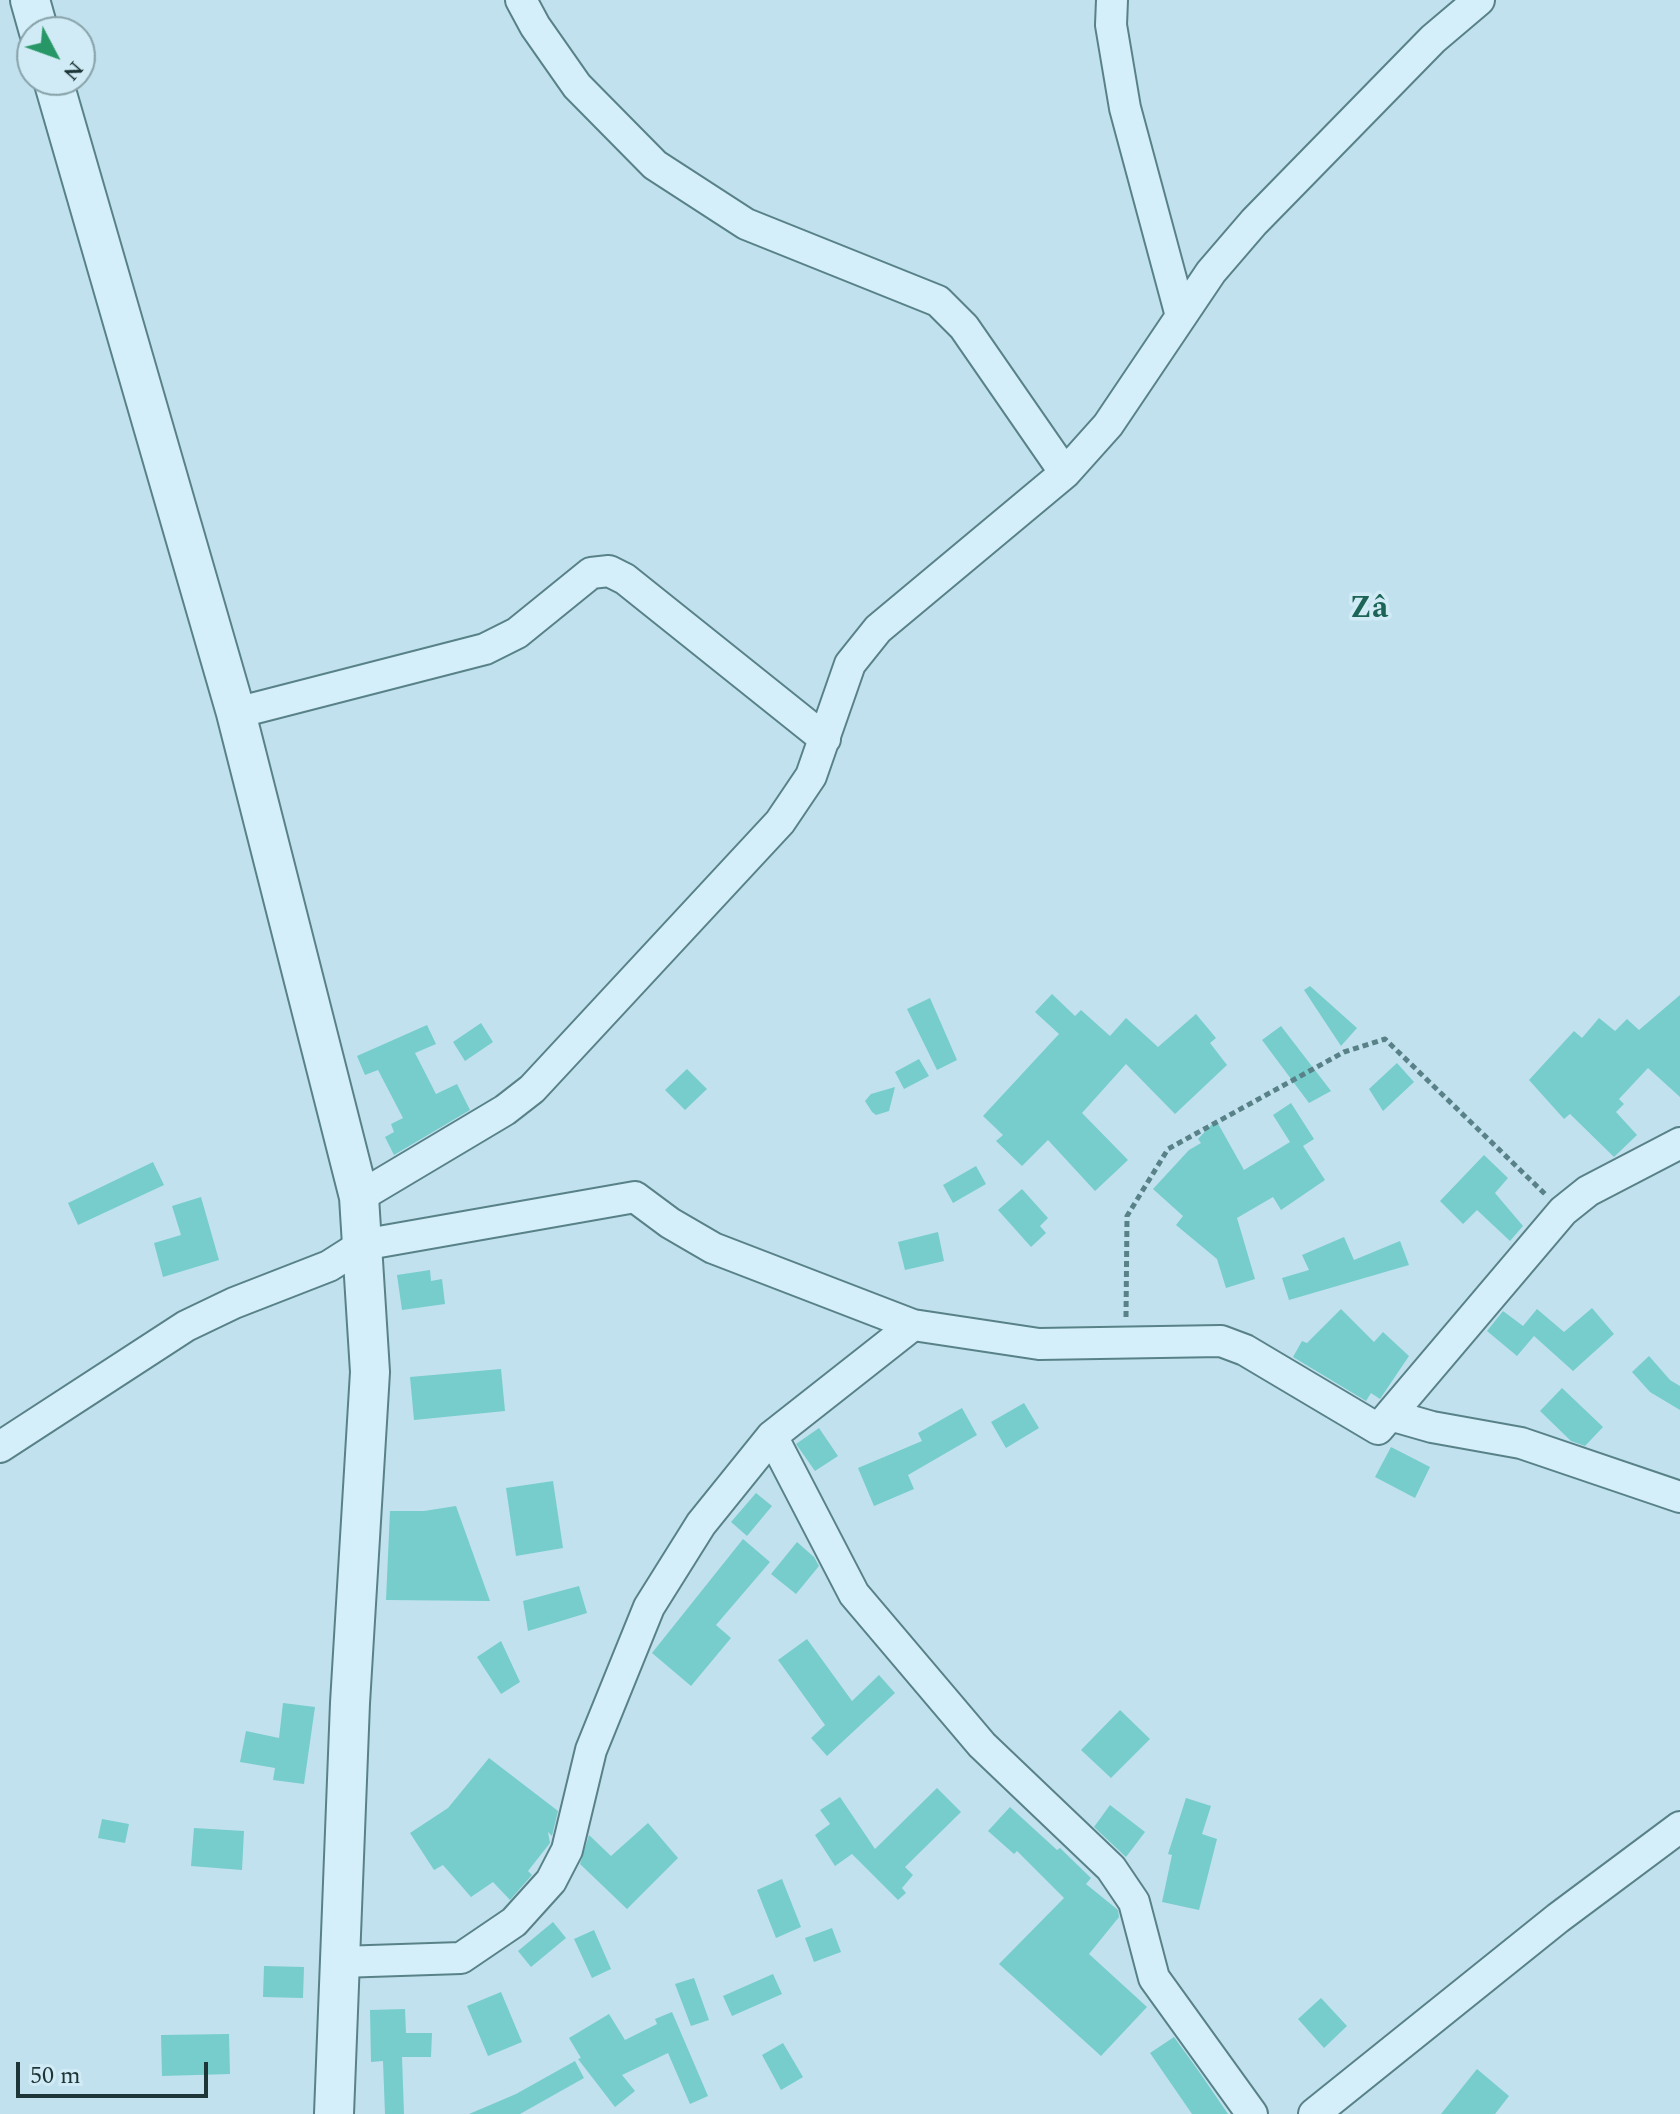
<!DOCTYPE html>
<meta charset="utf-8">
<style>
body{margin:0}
#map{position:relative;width:1680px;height:2114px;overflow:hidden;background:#c1e1ee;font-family:Spectral,serif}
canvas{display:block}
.north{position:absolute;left:16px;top:16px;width:80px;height:80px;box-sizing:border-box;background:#d0ebf5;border:2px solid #88a2a9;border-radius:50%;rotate:131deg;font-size:22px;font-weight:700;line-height:32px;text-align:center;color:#1d3537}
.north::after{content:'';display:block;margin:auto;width:28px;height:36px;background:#289767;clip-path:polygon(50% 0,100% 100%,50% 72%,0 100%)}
.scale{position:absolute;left:16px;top:2062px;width:192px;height:36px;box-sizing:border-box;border:4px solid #1d3537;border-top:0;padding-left:10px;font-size:24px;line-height:28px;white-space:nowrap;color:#1d3537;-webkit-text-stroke:6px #d0ebf5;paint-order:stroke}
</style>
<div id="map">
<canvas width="1680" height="2114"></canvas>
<div class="north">N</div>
<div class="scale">50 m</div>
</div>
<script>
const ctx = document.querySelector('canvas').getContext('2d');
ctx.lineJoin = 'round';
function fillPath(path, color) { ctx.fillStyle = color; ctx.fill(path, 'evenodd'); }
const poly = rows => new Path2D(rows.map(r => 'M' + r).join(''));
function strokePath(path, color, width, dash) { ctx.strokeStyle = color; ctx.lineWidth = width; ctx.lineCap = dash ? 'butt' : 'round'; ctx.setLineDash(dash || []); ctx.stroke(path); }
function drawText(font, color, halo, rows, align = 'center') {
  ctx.font = font + ' Spectral,serif'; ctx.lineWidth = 7; ctx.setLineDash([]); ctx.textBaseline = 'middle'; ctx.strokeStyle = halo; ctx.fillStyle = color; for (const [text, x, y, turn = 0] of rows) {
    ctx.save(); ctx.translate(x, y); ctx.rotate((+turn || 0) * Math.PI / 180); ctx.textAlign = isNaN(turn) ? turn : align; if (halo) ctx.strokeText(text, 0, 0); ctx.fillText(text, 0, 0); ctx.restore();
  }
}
const building = poly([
 [1310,986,1357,1028,1341,1046,1304,990],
 [1052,994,1075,1016,1081,1010,1110,1036,1126,1018,1158,1047,1196,1014,1216,1038,1210,1043,1227,1065,1175,1114,1126,1064,1082,1113,1128,1160,1095,1191,1048,1140,1022,1166,996,1141,1003,1135,983,1116,1059,1034,1035,1012],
 [1680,995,1680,1097,1648,1068,1619,1099,1624,1104,1616,1112,1637,1135,1614,1157,1570,1114,1564,1119,1529,1080,1574,1031,1582,1038,1599,1018,1615,1031,1627,1019,1639,1030],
 [930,998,957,1060,937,1070,907,1009],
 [481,1023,493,1042,465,1061,453,1042],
 [427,1025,436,1044,415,1053,436,1094,457,1084,470,1110,394,1155,385,1137,394,1132,391,1124,403,1118,378,1070,365,1075,357,1056],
 [1281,1026,1331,1091,1309,1103,1262,1040],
 [919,1059,929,1076,904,1089,895,1072],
 [1397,1063,1414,1082,1383,1111,1369,1089],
 [687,1069,707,1089,685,1110,665,1090],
 [895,1087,889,1111,876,1115,872,1112,865,1101,871,1094],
 [1291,1103,1314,1139,1303,1146,1325,1180,1281,1210,1273,1197,1237,1218,1255,1279,1226,1288,1217,1259,1176,1225,1183,1216,1153,1189,1189,1150,1201,1143,1198,1139,1216,1120,1244,1170,1290,1142,1273,1115],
 [1484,1155,1508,1178,1495,1193,1523,1226,1510,1241,1477,1210,1463,1224,1440,1201],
 [153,1162,164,1185,78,1225,68,1203],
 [976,1166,986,1184,953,1203,943,1185],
 [1022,1189,1048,1218,1040,1226,1046,1233,1031,1247,998,1210],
 [201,1197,219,1260,163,1277,154,1243,181,1235,172,1206],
 [938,1232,944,1261,905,1270,898,1242],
 [1344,1237,1354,1260,1400,1241,1409,1265,1289,1300,1282,1278,1309,1270,1302,1255],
 [430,1270,431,1281,442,1279,445,1304,402,1310,397,1275],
 [1592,1308,1614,1334,1573,1371,1534,1336,1517,1356,1487,1331,1503,1311,1523,1326,1537,1309,1564,1332],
 [1341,1309,1374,1342,1383,1332,1409,1356,1380,1399,1371,1393,1366,1401,1293,1357,1302,1341,1307,1343],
 [1649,1356,1670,1380,1680,1386,1680,1410,1650,1392,1632,1372],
 [501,1369,505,1411,414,1420,410,1377],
 [1562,1388,1603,1427,1585,1446,1571,1441,1540,1411],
 [1024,1403,1039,1428,1006,1448,991,1422],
 [962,1408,977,1435,908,1475,914,1489,874,1506,858,1468,922,1441,918,1433],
 [819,1428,838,1456,815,1471,796,1444],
 [1391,1447,1430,1467,1415,1498,1375,1477],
 [553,1481,563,1548,516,1556,506,1488],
 [756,1493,772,1506,747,1536,731,1522],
 [456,1506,490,1601,386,1600,390,1511,424,1511],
 [743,1539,770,1562,716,1625,731,1638,691,1686,652,1653],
 [797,1542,814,1557,819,1566,796,1594,771,1574],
 [579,1586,587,1613,528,1631,523,1601],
 [807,1639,852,1701,879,1675,895,1693,827,1756,811,1738,825,1725,778,1660],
 [501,1641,520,1682,501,1694,477,1657],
 [283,1703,315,1707,304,1784,273,1780,275,1768,240,1762,246,1731,279,1738],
 [1120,1710,1150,1739,1111,1778,1081,1750],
 [489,1758,558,1811,552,1836,548,1832,550,1843,528,1871,532,1875,510,1900,493,1882,471,1897,443,1865,434,1870,410,1833,448,1808],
 [937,1788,961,1812,905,1867,913,1875,902,1888,906,1893,898,1900,852,1854,835,1866,815,1835,830,1824,820,1810,840,1797,875,1849],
 [1186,1798,1211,1806,1202,1834,1217,1839,1199,1910,1162,1902,1172,1855,1168,1854],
 [1110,1805,1145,1832,1126,1857,1094,1827],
 [1010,1807,1057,1850,1060,1848,1091,1878,1086,1884,1118,1910,1119,1917,1089,1954,1147,2007,1101,2056,999,1964,1064,1898,1017,1851,1014,1854,988,1831],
 [102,1819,129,1824,125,1843,98,1838],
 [648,1823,678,1858,627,1909,580,1864,589,1835,611,1856],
 [194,1828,244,1831,242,1870,191,1866],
 [782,1879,801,1927,776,1938,757,1890],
 [553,1922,566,1938,531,1967,518,1951],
 [832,1928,841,1952,814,1962,805,1938],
 [594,1930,611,1969,592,1978,574,1939],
 [264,1966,304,1967,303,1998,263,1997],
 [773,1974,782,1994,732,2016,723,1996],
 [694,1978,709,2020,691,2026,675,1984],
 [501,1992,522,2042,488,2056,467,2006],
 [1321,1998,1347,2026,1324,2048,1298,2019],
 [405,2009,406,2033,432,2033,431,2057,402,2057,404,2114,385,2114,383,2061,371,2062,370,2010],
 [672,2012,708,2096,690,2104,668,2053,622,2075,635,2091,615,2107,578,2059,581,2058,569,2038,609,2014,625,2040,657,2024,655,2019],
 [229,2034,230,2074,162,2076,161,2035],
 [1174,2037,1200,2073,1228,2114,1192,2114,1150,2053],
 [783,2043,803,2077,781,2090,762,2055],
 [575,2061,584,2078,520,2114,469,2114,516,2094],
 [1477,2069,1509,2096,1495,2114,1441,2114]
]);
const path = poly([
 [1126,1317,1127,1216,1168,1149,1344,1052,1385,1039,1545,1194]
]);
const minor = poly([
 [521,0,535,26,577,86,655,165,746,224,938,301,964,327,1065,473],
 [1112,0,1111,25,1125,108,1181,316],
 [236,713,485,649,517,633,591,573,609,571,625,579,825,739],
 [359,1197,505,1110,532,1089,780,822,811,776,850,664,878,629,1065,473,1108,425,1211,272,1254,222,1433,39,1479,0],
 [1390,1415,1563,1211,1588,1191,1680,1143],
 [772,1436,854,1594,982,1745,1111,1868,1134,1902,1154,1978,1252,2114],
 [0,1447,186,1326,234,1303,329,1266,362,1245,635,1197,670,1223,713,1248,913,1325,1039,1344,1221,1341,1245,1350,1378,1429,1390,1415,1432,1427,1521,1443,1680,1497],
 [340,1962,461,1958,514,1922,551,1881,567,1850,591,1750,649,1607,701,1524,772,1436,913,1325],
 [1314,2114,1558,1918,1680,1827]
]);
const tertiary = poly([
 [30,0,39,32],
 [53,80,236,713,359,1197,370,1372,350,1703,334,2114]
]);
const quarterNames = [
 ["Zâ",1369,611]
];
fillPath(building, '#76cdcc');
strokePath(minor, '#588288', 34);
strokePath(tertiary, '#588288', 42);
strokePath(path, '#588288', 5, [6, 4]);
strokePath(minor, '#d4eff9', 30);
strokePath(tertiary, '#d4eff9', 38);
drawText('bold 32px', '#1c6455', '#d0ebf5', quarterNames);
</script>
